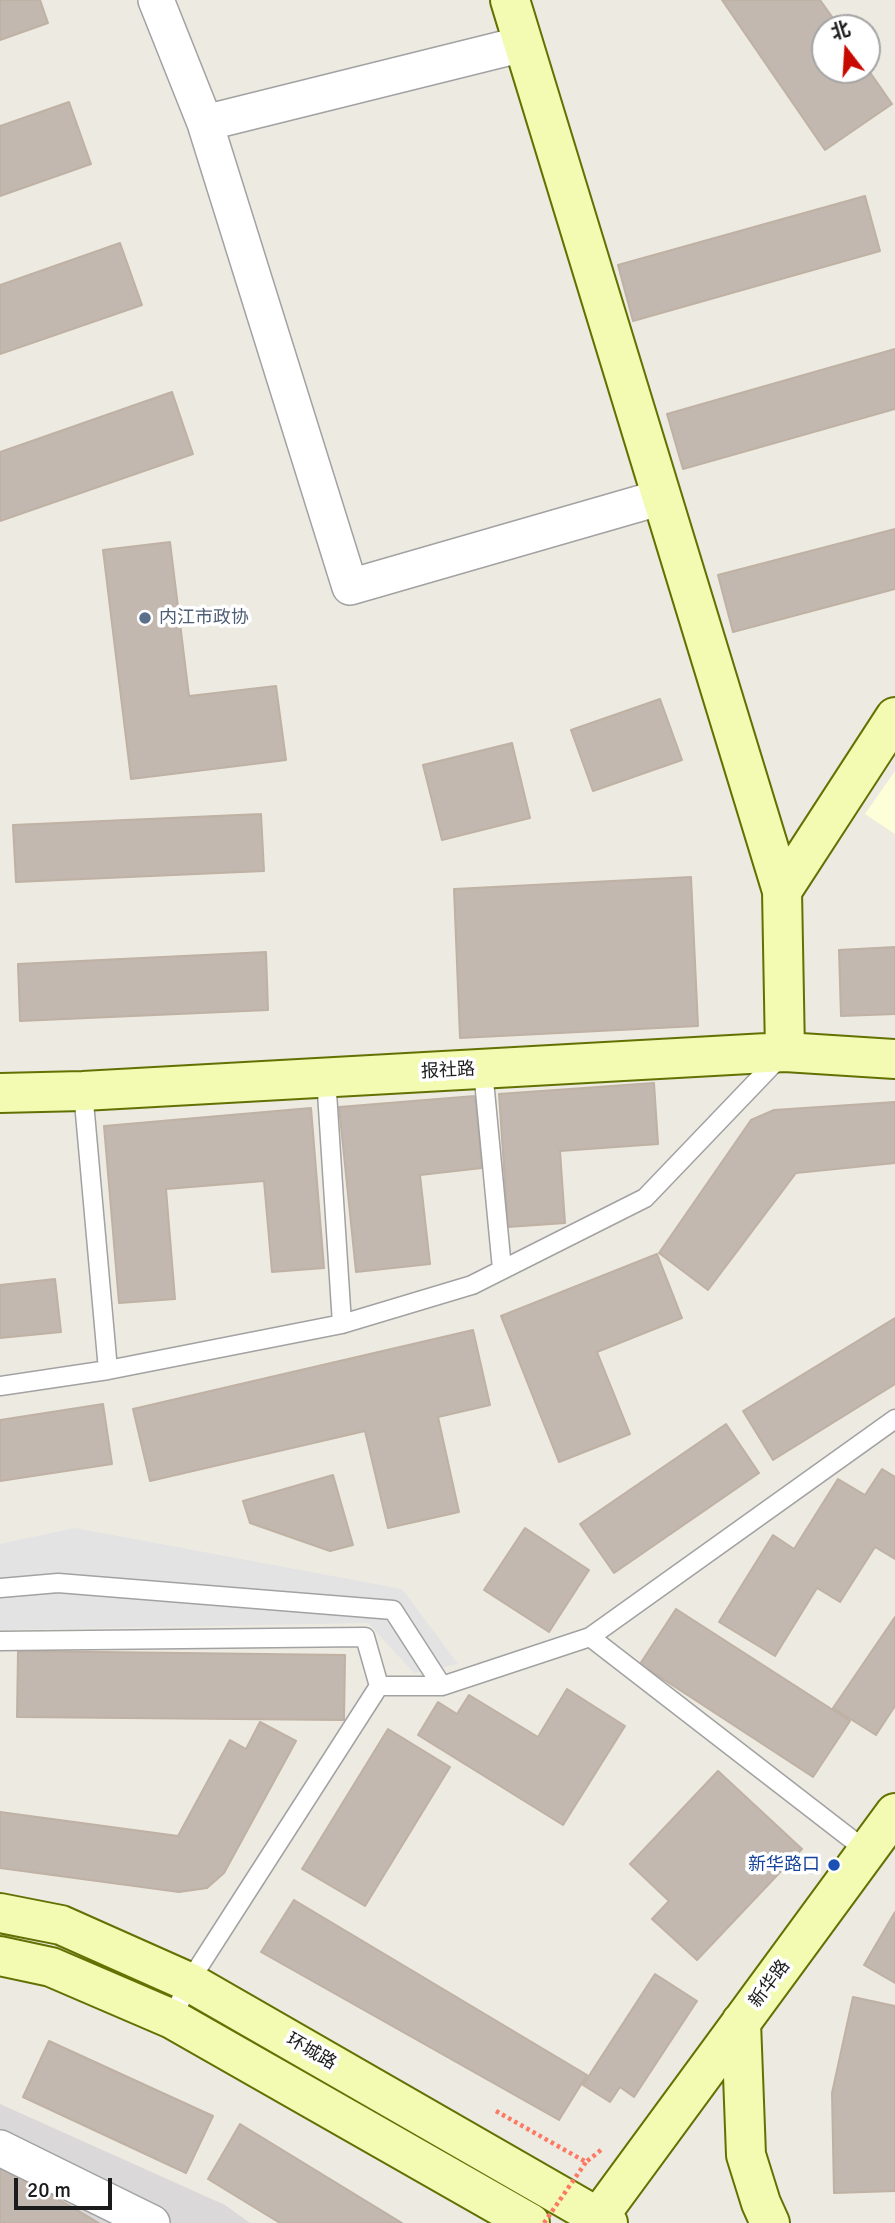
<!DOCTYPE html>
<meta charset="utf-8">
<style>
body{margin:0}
#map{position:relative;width:895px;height:2223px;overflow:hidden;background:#edeae1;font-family:Signika,"Noto Sans SC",sans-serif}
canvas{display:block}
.north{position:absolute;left:811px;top:14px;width:70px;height:70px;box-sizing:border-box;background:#fff;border:2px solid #a4a4a4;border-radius:50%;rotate:343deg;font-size:19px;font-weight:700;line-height:28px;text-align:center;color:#1b1b1b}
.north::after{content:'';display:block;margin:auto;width:24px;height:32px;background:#c70900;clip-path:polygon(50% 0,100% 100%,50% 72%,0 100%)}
.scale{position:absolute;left:14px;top:2178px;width:98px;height:32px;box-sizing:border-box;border:4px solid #1b1b1b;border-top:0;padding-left:9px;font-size:21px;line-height:24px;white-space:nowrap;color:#1b1b1b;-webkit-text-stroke:5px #fff;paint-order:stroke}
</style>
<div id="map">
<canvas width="895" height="2223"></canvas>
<div class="north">北</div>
<div class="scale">20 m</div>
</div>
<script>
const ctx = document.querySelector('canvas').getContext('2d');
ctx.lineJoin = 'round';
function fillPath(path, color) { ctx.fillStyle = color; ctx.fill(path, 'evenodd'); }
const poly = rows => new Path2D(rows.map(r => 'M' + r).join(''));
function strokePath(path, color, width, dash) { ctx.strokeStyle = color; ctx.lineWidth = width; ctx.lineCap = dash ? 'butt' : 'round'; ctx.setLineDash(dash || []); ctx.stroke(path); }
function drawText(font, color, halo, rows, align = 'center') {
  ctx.font = font + ' Signika,"Noto Sans SC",sans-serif'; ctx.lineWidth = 7; ctx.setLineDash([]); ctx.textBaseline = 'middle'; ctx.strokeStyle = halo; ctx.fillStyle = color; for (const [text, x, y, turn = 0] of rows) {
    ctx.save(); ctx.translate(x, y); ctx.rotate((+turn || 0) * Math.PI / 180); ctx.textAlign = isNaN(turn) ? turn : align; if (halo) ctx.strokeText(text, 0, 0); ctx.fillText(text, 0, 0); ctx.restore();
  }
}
const residential = poly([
 [0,2104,225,2205,250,2223,0,2223]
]);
const education = poly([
 [895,771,895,834,865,814]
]);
const parking = poly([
 [75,1528,402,1589,458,1664,414,1673,368,1623,0,1630,0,1544]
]);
const building = poly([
 [0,0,40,0,48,23,0,40,0,0],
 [722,0,820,0,840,28,825,28,825,70,867,70,867,68,892,104,825,150,722,0],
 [69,102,91,164,0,196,0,126,69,102],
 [865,196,880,251,633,321,618,265,865,196],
 [120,243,142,305,0,354,0,285,120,243],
 [895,349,895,409,683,469,667,414,895,349],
 [172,392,193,454,0,521,0,452,172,392],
 [895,529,895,589,733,632,718,575,895,529],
 [170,542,189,696,276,686,286,760,131,779,103,550,170,542],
 [660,699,682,760,593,791,571,730,660,699],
 [512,743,530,818,442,840,423,765,512,743],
 [261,814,264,871,16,882,13,825,261,814],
 [691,877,698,1026,460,1038,454,889,691,877],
 [895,947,895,1014,841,1016,839,950,895,947],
 [266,952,268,1010,20,1021,18,964,266,952],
 [654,1083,658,1144,560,1151,565,1223,508,1227,499,1094,654,1083],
 [475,1096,482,1168,420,1175,430,1264,356,1272,339,1107,475,1096],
 [895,1102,895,1163,796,1173,708,1290,659,1253,751,1120,774,1110,895,1102],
 [311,1108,324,1268,272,1272,264,1181,166,1189,175,1299,119,1303,104,1126,311,1108],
 [657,1254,682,1318,597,1352,630,1434,559,1462,501,1316,657,1254],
 [55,1279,61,1332,0,1338,0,1285,55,1279],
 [895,1318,895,1384,773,1460,743,1411,895,1318],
 [473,1330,490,1405,438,1417,459,1512,388,1528,365,1431,150,1481,133,1409,473,1330],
 [103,1404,112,1464,0,1481,0,1420,103,1404],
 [726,1424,759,1473,614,1573,580,1524,726,1424],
 [882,1469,895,1477,895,1559,875,1547,840,1602,817,1588,775,1656,719,1622,773,1535,794,1549,838,1479,865,1495,882,1469],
 [333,1475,353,1545,330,1551,250,1523,243,1501,333,1475],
 [525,1528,589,1570,549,1632,484,1590,525,1528],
 [676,1609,850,1721,813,1777,640,1664,676,1609],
 [895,1617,895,1706,876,1735,833,1708,895,1617],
 [18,1651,345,1655,344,1720,17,1717,18,1651],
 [567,1689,625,1726,563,1825,418,1735,438,1702,457,1714,469,1695,538,1737,567,1689],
 [260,1722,296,1741,224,1873,207,1888,179,1892,0,1868,0,1812,178,1836,230,1740,246,1749,260,1722],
 [388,1729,450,1767,365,1906,302,1869,388,1729],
 [718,1771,802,1849,697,1960,652,1919,669,1901,630,1864,718,1771],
 [294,1900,587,2075,559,2120,261,1952,294,1900],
 [895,1912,895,1983,864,1965,895,1912],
 [655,1974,697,2001,634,2097,620,2087,610,2102,583,2085,655,1974],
 [853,1997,895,2006,895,2191,834,2193,832,2093,853,1997],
 [49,2041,213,2116,186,2173,23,2097,49,2041],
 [240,2124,402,2223,280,2223,208,2179,240,2124],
 [0,2165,99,2223,0,2223,0,2165]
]);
const path = poly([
 [496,2111,586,2162,601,2150]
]);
const lane = poly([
 [483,1070,502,1269],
 [326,1077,342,1324],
 [83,1091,108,1370],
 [0,1386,108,1370,342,1324,472,1285,645,1198,780,1057],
 [0,1588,58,1583,393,1610,442,1686],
 [0,1641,365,1637,379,1686],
 [868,1852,590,1637,895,1419],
 [172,2019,189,1982,379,1686,442,1686,590,1637]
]);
const street = poly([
 [156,0,205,123,523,44],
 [205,123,350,587,662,497],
 [0,2148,152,2223]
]);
const secondary = poly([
 [510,0,782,891],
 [785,1052,782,891,895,717],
 [0,1093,83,1091,785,1052,895,1059],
 [0,1913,61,1925,189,1982,608,2223],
 [0,1956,51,1967,172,2019,530,2223],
 [741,2022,746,2155,761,2203,770,2223],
 [594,2223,895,1813]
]);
const pathBridge = poly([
 [544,2223,586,2162]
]);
const markers = [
 [145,618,7,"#5c6f8a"],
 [834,1865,7,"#1a4fb4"]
];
const serviceNames = [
 ["内江市政协",159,618]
];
const streetNames = [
 ["报社路",448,1071,-3],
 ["新华路",770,1984,-53],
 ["环城路",311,2052,30]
];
const transitNames = [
 ["新华路口",820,1865]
];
fillPath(residential, '#dad8d8');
fillPath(education, '#fdffd8');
fillPath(parking, '#e3e3e3');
fillPath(building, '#c2b8b0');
strokePath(building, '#bfb1a3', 2);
strokePath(lane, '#a2a2a2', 21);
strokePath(street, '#a2a2a2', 38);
strokePath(secondary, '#617203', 42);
strokePath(path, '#fc7963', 4.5, [3.5, 3.5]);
strokePath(lane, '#fff', 18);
strokePath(street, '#fff', 35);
strokePath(secondary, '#f3fab2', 38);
strokePath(pathBridge, '#fc7963', 4.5, [3.5, 3.5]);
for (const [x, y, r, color] of markers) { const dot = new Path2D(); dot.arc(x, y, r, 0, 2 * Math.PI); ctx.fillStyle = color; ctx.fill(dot); strokePath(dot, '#fff', 2.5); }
drawText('18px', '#4e5e75', '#fff', serviceNames, 'left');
drawText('18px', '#1b1b1b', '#fff', streetNames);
drawText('18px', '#164399', '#fff', transitNames, 'right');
</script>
